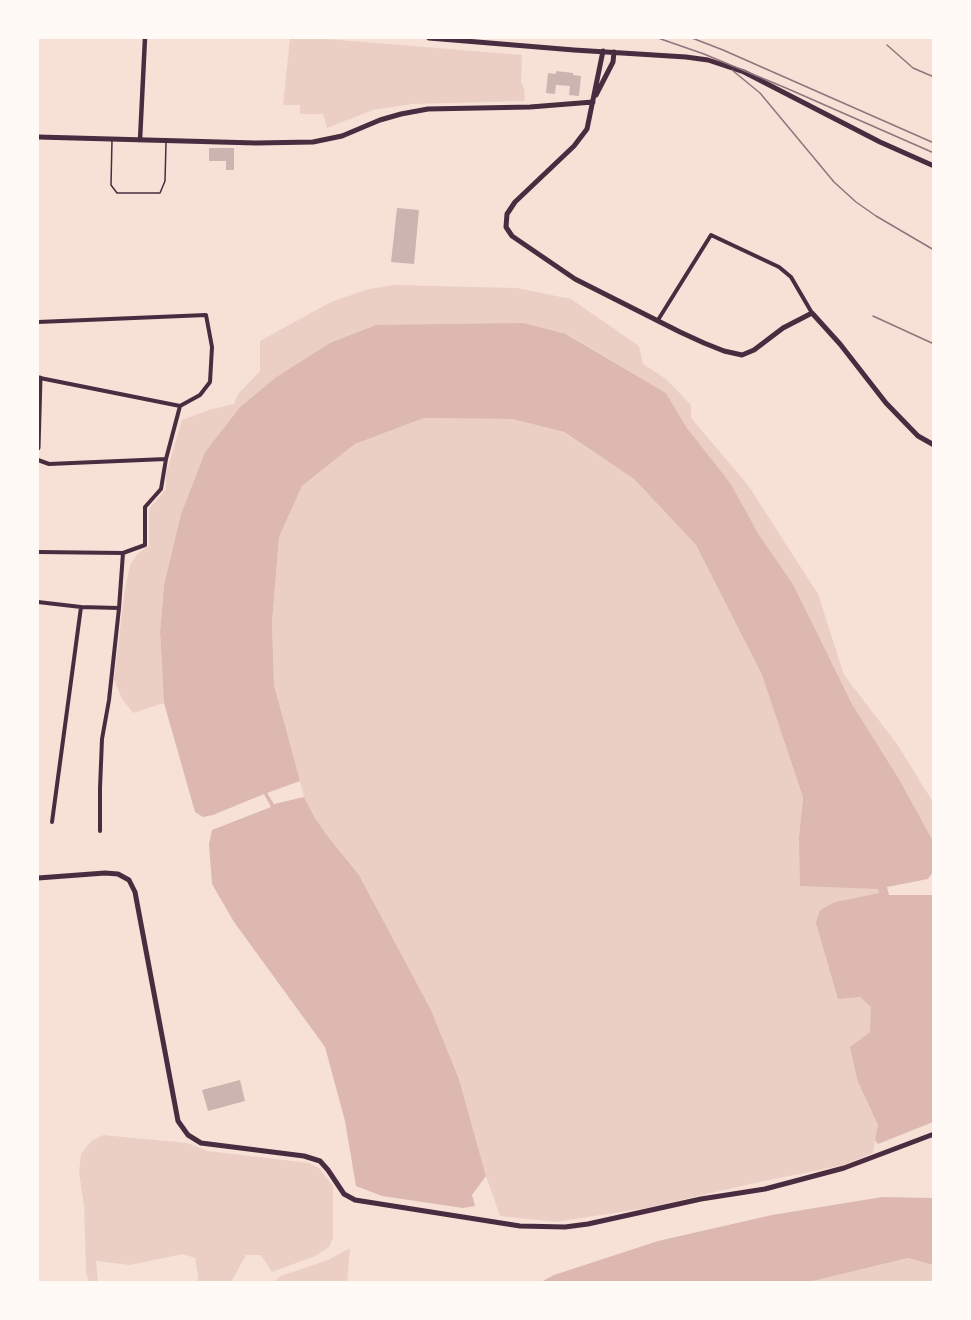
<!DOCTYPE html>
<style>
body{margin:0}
#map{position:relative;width:971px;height:1320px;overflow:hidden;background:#f7e1d7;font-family:"Roboto Condensed",sans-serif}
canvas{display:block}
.frame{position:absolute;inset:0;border:39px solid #fffaf5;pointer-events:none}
</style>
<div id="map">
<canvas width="971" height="1320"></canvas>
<div class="frame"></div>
</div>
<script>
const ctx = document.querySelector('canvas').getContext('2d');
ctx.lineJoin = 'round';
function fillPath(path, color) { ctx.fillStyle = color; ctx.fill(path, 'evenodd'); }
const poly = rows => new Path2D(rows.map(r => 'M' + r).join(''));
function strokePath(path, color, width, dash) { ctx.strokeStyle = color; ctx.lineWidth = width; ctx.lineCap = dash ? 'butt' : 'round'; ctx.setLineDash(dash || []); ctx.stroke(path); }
const green = poly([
 [290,38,315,38,522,55,521,82,524,88,525,101,412,104,373,110,327,128,323,114,300,114,300,105,283,105],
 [394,285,517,288,571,299,639,346,643,364,666,379,691,405,691,418,748,485,818,594,844,675,897,744,933,802,933,841,899,779,852,704,793,584,759,535,731,484,687,428,666,393,567,334,275,378,240,407,205,452,181,514,164,585,160,632,164,703,133,713,122,699,114,680,125,588,130,565,138,553,149,546,149,509,166,489,166,474,182,420,209,410,234,404,238,394,260,371,260,341,331,302,369,289],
 [424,418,512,419,563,432,634,479,696,545,762,675,803,799,799,837,878,888,880,893,835,902,820,910,860,997,872,1007,870,1032,858,1082,878,1125,873,1153,844,1165,759,1182,647,1208,555,1222,500,1216,486,1176,459,1079,431,1010,359,875,326,834,315,818,304,797,274,685,272,623,279,537,302,486,355,444],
 [103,1135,187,1143,208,1151,309,1163,319,1168,333,1186,333,1238,329,1247,315,1256,272,1272,261,1255,246,1255,231,1282,197,1282,198,1275,195,1258,183,1254,130,1265,96,1261,98,1282,89,1282,86,1272,84,1206,79,1172,81,1154,91,1141],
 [350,1248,347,1282,273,1282,281,1276,328,1260],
 [908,1258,933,1265,933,1282,809,1282]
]);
const water = poly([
 [523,323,566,334,666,393,687,428,731,484,759,535,793,584,852,704,899,779,933,841,933,872,928,879,887,887,889,895,933,895,933,1122,878,1144,875,1140,878,1125,858,1082,850,1047,870,1032,871,1007,860,997,838,999,816,923,820,910,835,902,879,893,878,889,800,886,799,837,803,798,762,675,696,545,634,479,564,432,512,419,424,418,355,444,302,486,279,537,272,623,274,685,300,781,267,793,274,804,304,797,315,818,326,834,359,875,431,1010,459,1079,486,1176,472,1195,475,1206,463,1208,382,1196,356,1186,345,1121,325,1047,234,922,212,884,209,844,212,830,271,807,264,794,213,815,203,817,195,812,164,703,160,632,164,585,181,514,205,452,240,407,275,378,330,343,376,325],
 [882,1197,933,1198,933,1265,908,1258,809,1282,541,1282,554,1275,658,1241,772,1215]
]);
const building = poly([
 [556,71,573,73,573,75,581,76,579,96,569,95,570,86,556,85,555,94,546,93,548,73,556,74],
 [209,148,234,148,234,170,226,170,226,161,209,161],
 [397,208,419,210,414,264,391,262],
 [240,1080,245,1101,208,1111,202,1090]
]);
const service = poly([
 [112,140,111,185,117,193,160,193,165,181,166,143]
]);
const minor = poly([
 [658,320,711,235,779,267,791,277,812,313],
 [38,322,206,315,212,347,210,382,200,395,180,406],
 [40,378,180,406],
 [38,460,49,464,166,459],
 [38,552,123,553],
 [38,602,81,607,119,608],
 [52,822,81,607],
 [100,831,100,788,102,739,109,700,119,608,123,553,145,545,145,507,161,489,166,459,180,406]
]);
const tertiary = poly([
 [140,140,145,38]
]);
const secondary = poly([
 [429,38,574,50,686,57,708,60,744,72,880,142,934,166],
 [603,51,587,129,574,146,515,202,507,214,506,227,512,236,575,279,680,332,704,343,724,351,742,355,754,350,783,328,812,313,840,344,886,403,918,436,934,445],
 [596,95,613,62,614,52],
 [38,137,256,143,313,142,342,136,380,120,401,114,428,109,530,107,593,102],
 [38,378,40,378,38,448],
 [38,878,105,873,118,874,129,880,135,892,178,1121,188,1135,201,1143,304,1156,320,1161,328,1170,344,1194,355,1200,520,1226,565,1227,588,1224,701,1199,765,1189,844,1168,934,1134]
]);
const rail = poly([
 [658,38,704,54,786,88,934,153],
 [692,38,723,50,934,143],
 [887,45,913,68,934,77],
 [732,70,760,93,834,182,856,202,876,216,934,250],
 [873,316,934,344]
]);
fillPath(green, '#ebcfc5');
fillPath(water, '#dcb8b0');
fillPath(building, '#ccb4b1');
strokePath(service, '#4a2c40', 1.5);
strokePath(minor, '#4a2c40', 4);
strokePath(tertiary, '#4a2c40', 4.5);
strokePath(secondary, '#4a2c40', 5);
strokePath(rail, '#8f747c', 1.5);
</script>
